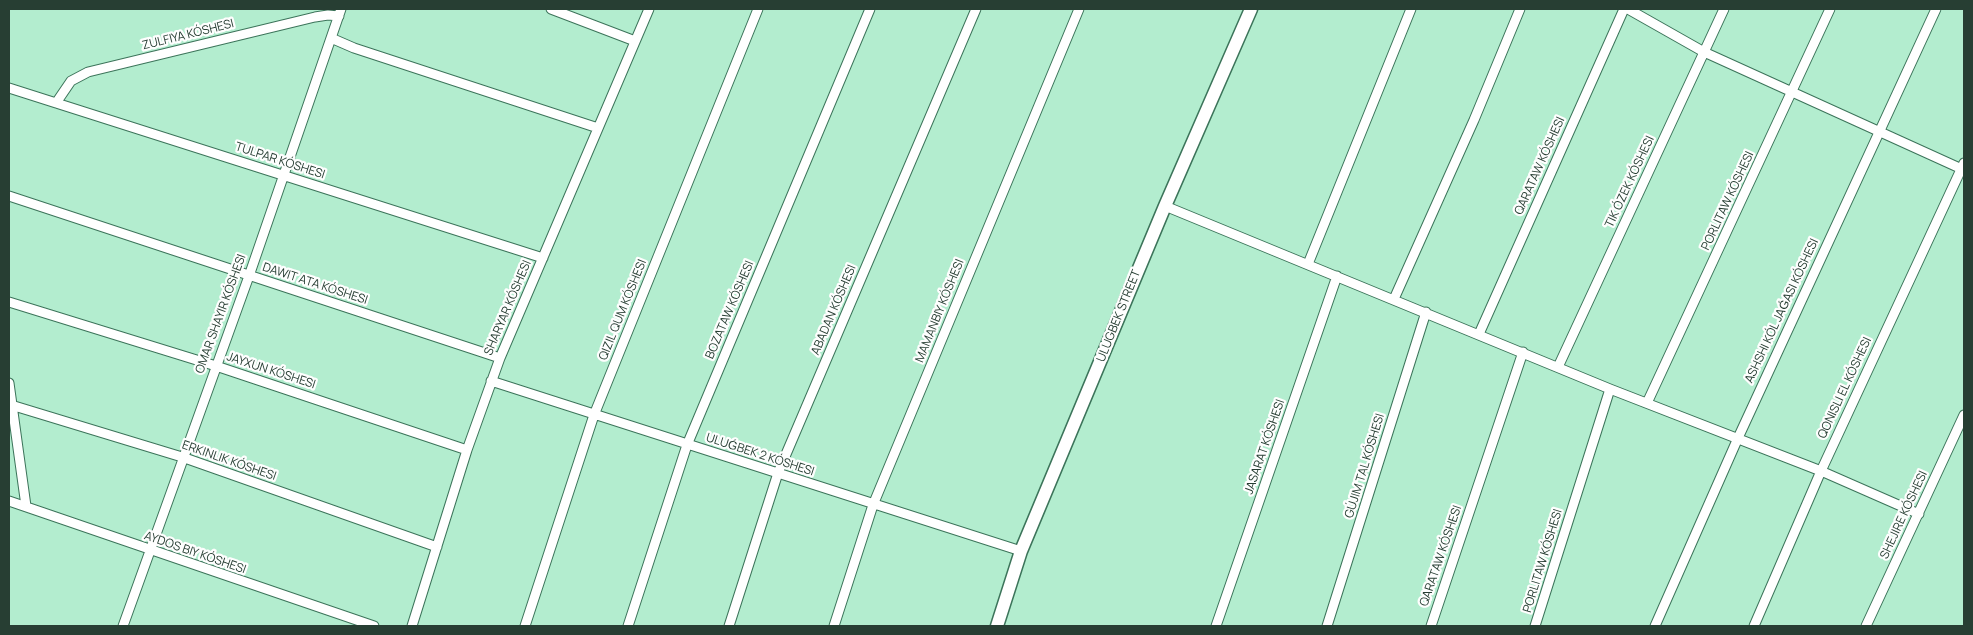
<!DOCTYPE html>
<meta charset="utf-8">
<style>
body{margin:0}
#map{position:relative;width:1973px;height:635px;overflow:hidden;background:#b3edcf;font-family:Manrope,sans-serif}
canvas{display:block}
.frame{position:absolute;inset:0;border:10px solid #273e33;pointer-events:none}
</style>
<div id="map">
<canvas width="1973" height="635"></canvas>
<div class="frame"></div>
</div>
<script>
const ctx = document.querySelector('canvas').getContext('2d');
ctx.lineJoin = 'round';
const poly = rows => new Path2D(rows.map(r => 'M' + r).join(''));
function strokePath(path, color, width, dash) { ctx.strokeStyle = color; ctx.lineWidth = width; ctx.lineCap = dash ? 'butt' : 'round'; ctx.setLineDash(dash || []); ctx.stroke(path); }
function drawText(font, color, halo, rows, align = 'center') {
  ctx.font = font + ' Manrope,sans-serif'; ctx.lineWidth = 4.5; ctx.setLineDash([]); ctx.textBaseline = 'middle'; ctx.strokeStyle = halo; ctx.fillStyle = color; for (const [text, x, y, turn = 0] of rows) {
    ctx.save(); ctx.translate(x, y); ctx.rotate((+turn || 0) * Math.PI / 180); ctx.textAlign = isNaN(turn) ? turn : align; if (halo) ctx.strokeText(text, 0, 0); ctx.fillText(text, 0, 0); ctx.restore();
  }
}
const street = poly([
 [551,9,635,41],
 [1628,9,1704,52,1964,170],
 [331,38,354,48,598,128],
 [9,88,543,258],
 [56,103,71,81,88,72,315,17,328,15,339,16],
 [9,196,500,358],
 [1165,206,1610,389,1821,471,1919,514],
 [1308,264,1411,9],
 [1394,299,1474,120,1520,9],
 [9,302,216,366,467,450],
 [1479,334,1624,9],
 [1558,367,1724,9],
 [491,381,1021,551],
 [9,383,26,506],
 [1647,403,1830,9],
 [11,405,182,457,437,547],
 [9,501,374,626],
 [123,626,249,276,341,9],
 [412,626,467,450,500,358,649,9],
 [525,626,594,415,758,9],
 [628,626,687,445,870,9],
 [729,626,778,473,976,9],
 [834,626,873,505,1079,9],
 [1216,626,1337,276],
 [1327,626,1426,312],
 [1431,626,1523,352],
 [1535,626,1610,389],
 [1655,626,1738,438,1936,9],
 [1754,626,1821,471,1964,163],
 [1866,626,1964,415]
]);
const secondary = poly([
 [997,626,1021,551,1165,206,1251,9]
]);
const streetNames = [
 ["ZULFIYA KÓSHESI",188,35,-14],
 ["TULPAR KÓSHESI",280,161,18],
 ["QARATAW KÓSHESI",1540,166,-66],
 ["TIK ÓZEK KÓSHESI",1630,182,-65],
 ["PORLITAW KÓSHESI",1728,201,-65],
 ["DAWIT ATA KÓSHESI",315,284,18],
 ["SHARYAR KÓSHESI",508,308,-67],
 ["QIZIL QUM KÓSHESI",623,310,-68],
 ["BOZATAW KÓSHESI",730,310,-67],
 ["ABADAN KÓSHESI",834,310,-67],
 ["MAMANBIY KÓSHESI",940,311,-68],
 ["ASHSHI KÓL JAǴASI KÓSHESI",1782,311,-65],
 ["OMAR SHAYIR KÓSHESI",221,314,-70],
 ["ULUGBEK STREET",1119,316,-68],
 ["JAYXUN KÓSHESI",271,371,18],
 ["QONISLI EL KÓSHESI",1845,388,-65],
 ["JASARAT KÓSHESI",1265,447,-71],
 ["ULUǴBEK 2 KÓSHESI",760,455,18],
 ["ERKINLIK KÓSHESI",229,461,19],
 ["GÚJIM TAL KÓSHESI",1365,466,-73],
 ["SHEJIRE KÓSHESI",1904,515,-65],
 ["AYDOS BIY KÓSHESI",195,553,19],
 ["QARATAW KÓSHESI",1441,556,-71],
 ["PORLITAW KÓSHESI",1543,561,-73]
];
strokePath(street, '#3c745a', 11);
strokePath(secondary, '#3c745a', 15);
strokePath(street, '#fff', 9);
strokePath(secondary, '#fff', 12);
drawText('12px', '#273e33', '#fefefe', streetNames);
</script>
